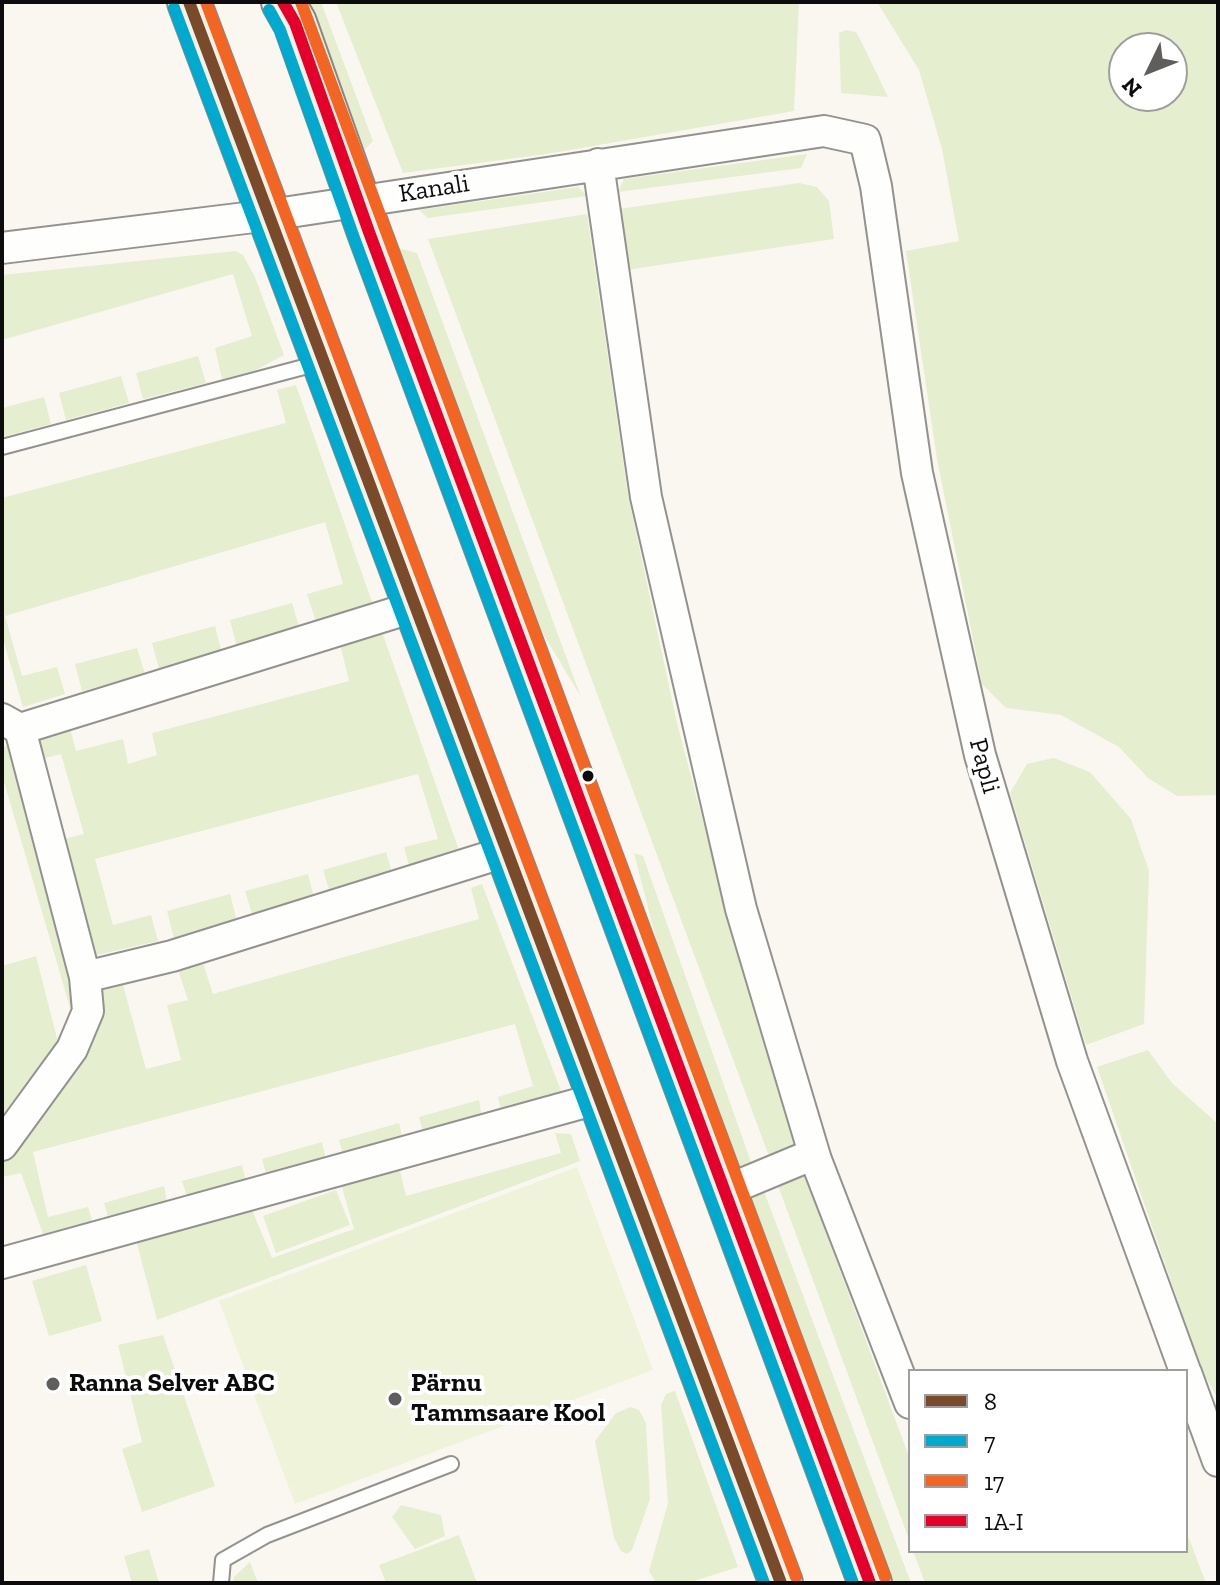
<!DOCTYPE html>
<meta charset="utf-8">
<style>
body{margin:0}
#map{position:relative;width:1220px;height:1585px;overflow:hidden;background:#faf7f0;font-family:"Zilla Slab",serif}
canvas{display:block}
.frame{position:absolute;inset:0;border:4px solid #0c0c0c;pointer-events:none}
.legend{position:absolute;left:908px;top:1369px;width:280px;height:184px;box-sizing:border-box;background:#fff;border:2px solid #9e9e9e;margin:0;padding:10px 14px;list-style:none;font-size:24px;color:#0c0c0c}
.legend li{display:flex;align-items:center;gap:16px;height:40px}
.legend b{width:40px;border:2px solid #9e9e9e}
.north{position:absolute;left:1108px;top:32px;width:80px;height:80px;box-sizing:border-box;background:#fff;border:2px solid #9e9e9e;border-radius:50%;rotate:227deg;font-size:22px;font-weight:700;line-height:32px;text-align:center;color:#0c0c0c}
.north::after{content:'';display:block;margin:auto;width:28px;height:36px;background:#5f5e5c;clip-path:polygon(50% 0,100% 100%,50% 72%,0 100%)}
</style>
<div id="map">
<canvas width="1220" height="1585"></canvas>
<div class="frame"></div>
<ul class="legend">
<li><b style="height:10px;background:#7a4b2a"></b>8</li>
<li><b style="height:10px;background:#00a9ce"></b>7</li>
<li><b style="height:10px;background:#f26522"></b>17</li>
<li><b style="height:10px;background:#e4002b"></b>1A-I</li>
</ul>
<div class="north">N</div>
</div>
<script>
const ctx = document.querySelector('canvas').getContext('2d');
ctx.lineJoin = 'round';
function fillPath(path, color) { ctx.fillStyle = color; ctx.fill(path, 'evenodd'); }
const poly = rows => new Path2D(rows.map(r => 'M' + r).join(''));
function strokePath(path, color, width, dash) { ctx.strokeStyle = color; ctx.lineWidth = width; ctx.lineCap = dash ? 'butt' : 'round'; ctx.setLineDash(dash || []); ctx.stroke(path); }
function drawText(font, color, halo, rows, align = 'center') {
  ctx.font = font + ' "Zilla Slab",serif'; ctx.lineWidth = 8; ctx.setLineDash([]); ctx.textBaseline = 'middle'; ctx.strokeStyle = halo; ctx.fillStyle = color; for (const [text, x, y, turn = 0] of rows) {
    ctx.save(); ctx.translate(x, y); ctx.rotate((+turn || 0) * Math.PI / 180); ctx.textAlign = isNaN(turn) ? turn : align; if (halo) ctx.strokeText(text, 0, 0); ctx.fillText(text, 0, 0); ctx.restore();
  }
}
const green = poly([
 [307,2,321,2,373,141,364,150],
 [336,2,799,2,794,111,547,154,403,173],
 [877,2,1218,2,1218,795,1177,796,1148,778,1119,747,1061,715,1006,708,982,684,937,459,906,251,959,241,942,149,919,70],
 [1124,48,1172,48,1172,96,1124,96],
 [846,30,856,32,861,41,888,97,841,93,839,33],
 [807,154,801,168,618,192,624,179],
 [799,183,817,187,829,201,834,239,626,270,619,209],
 [578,187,587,196,428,218,419,210],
 [587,214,628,495,677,723,724,901,798,1146,770,1159,428,239],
 [398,248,417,253,581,697,542,632],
 [235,251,243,255,255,277,284,355,256,370,222,379,215,348,252,336,233,274,2,340,2,275],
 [198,356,206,383,143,399,136,373],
 [121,376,129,403,66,420,59,393],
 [296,385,372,602,356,616,318,628,307,594,343,584,325,522,5,616,22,676,57,667,65,694,23,707,2,636,2,498,286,423,277,390],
 [44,397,51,424,2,437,2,408],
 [292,603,300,630,237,647,230,620],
 [215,626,222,653,159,669,152,643],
 [382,632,461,856,411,873,404,847,438,839,418,774,95,859,113,925,151,915,158,941,93,956,56,841,84,834,61,754,33,761,35,731,68,721,76,751,123,739,128,764,157,755,152,733,349,681,340,644],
 [137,648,145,674,82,691,75,664],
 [7,746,73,956,73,1018,2,775,2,747],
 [1054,758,1090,772,1131,819,1149,871,1144,1024,1086,1045,1010,793,1027,764],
 [386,852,394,879,331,896,323,870],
 [634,853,643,856,751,1162,739,1167,662,963],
 [308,874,315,901,253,917,245,891],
 [482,884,563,1096,502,1115,498,1097,533,1086,515,1024,33,1152,48,1217,88,1207,93,1223,45,1239,21,1173,2,1177,2,1164,75,1071,75,1053,94,993,123,985,146,1069,181,1060,167,1005,188,1000,178,970,203,963,213,994,479,919,471,888],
 [230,894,237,921,174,938,167,911],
 [36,956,59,1046,2,1126,2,966],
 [1148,1050,1172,1083,1218,1124,1218,1399,1202,1371,1097,1067],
 [479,1100,482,1118,424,1135,419,1117],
 [399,1123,403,1141,344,1158,339,1140],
 [555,1133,571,1134,580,1161,157,1320,134,1232,250,1205,272,1258,354,1229,340,1181,399,1166,406,1196,561,1153],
 [322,1142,326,1160,267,1177,262,1159],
 [242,1165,246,1182,188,1199,182,1181],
 [803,1171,910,1459,910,1542,777,1183],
 [164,1186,167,1203,109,1220,104,1203],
 [762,1186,911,1583,893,1583,748,1193],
 [336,1190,350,1225,276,1253,263,1216],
 [86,1265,102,1321,49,1336,32,1281],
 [163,1335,215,1486,142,1512,122,1449,142,1442,118,1345],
 [675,1391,738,1567,688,1583,656,1583,649,1571,668,1503,661,1405,666,1394],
 [631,1407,639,1410,646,1423,650,1499,632,1550,627,1554,621,1551,614,1538,595,1441,616,1413],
 [401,1505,441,1515,445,1536,415,1549,392,1517],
 [1186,1531,1206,1583,925,1583,913,1551,1186,1551],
 [459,1535,477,1583,386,1583,379,1565],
 [149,1549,159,1583,132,1583,124,1556],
 [250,1562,258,1583,233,1583,234,1577]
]);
const pitch = poly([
 [577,1167,653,1370,295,1504,219,1301]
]);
const lane = poly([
 [2,447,319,363],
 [221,1583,223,1560,267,1535,451,1464]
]);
const street = poly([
 [598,164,646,497,741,909,816,1160,910,1403],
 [2,248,270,215,824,131,865,140,876,186,917,473,980,755,1072,1061,1185,1371],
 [2,719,20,729,85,977,88,1011,72,1049,2,1145],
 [20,729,417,606],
 [85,977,172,956,508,851],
 [725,1191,814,1154],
 [2,1263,600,1098],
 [1186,1373,1218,1461]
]);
const secondary = poly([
 [189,2,781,1583],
 [283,2,295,23,369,232,870,1583]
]);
const bus1 = poly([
 [189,2,781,1583]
]);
const bus2 = poly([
 [174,8,764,1583],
 [269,10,280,30,354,238,853,1583]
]);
const bus3 = poly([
 [206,2,796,1577],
 [301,2,885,1577]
]);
const bus4 = poly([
 [283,2,295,23,369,232,870,1583]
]);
const markers = [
 [588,776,7,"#0c0c0c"],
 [53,1384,8,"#5f5e5c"],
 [395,1399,8,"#5f5e5c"]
];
const streetNames = [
 ["Kanali",434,189,-9],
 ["Papli",984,766,75]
];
const poiNames = [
 ["Ranna Selver ABC",69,1384],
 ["Pärnu",411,1384],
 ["Tammsaare Kool",411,1414]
];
fillPath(green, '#e6eed0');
fillPath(pitch, '#eff3d9');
strokePath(lane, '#93928f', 18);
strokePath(street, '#93928f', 34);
strokePath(secondary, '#8a8885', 46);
strokePath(lane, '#fefefd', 14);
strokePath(street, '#fefefd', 30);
strokePath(secondary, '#f4f1e8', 42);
strokePath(bus1, '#7a4b2a', 12);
strokePath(bus2, '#00a9ce', 12);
strokePath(bus3, '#f26522', 12);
strokePath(bus4, '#e4002b', 12);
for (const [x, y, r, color] of markers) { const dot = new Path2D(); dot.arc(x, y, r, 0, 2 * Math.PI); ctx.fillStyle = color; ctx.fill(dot); strokePath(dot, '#fff', 3); }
drawText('26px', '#0c0c0c', '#fff', streetNames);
drawText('bold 26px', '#0c0c0c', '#fff', poiNames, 'left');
</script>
